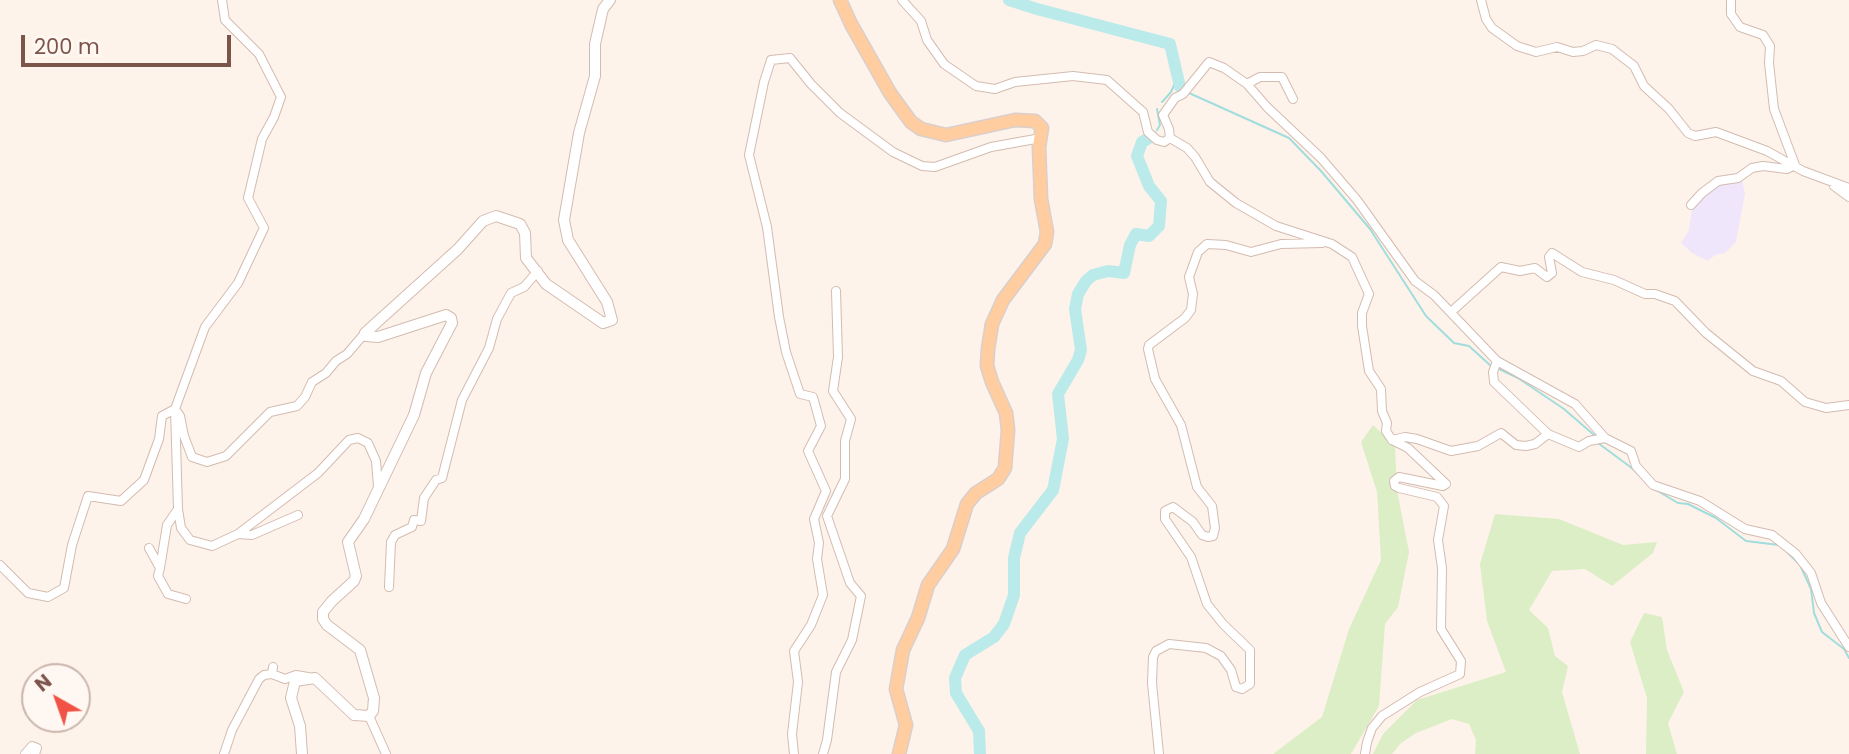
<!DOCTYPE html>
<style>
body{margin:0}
#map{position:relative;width:1849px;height:754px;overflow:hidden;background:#fef3ea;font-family:Poppins,sans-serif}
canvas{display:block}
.north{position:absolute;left:21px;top:663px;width:70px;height:70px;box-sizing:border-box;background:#fff8f2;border:2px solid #cbb6af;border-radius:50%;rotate:320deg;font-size:19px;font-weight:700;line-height:28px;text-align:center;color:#7c544a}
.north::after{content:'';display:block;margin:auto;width:24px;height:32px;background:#f05346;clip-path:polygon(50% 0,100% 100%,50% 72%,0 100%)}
.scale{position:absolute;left:21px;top:35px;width:210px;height:32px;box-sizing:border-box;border:4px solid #7c544a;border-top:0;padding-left:9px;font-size:21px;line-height:24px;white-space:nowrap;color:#7c544a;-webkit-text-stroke:5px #fff8f2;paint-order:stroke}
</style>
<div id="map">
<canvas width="1849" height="754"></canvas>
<div class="north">N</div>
<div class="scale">200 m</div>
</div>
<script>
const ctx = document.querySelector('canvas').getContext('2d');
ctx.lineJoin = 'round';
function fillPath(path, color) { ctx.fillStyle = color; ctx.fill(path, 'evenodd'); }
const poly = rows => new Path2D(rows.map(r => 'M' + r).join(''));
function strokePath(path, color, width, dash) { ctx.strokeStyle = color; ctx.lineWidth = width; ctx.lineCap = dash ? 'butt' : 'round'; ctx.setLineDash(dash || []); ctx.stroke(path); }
const education = poly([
 [1742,179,1745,194,1736,242,1725,253,1715,255,1708,261,1692,253,1681,243,1689,230,1692,208,1699,199,1713,189,1732,180]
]);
const green = poly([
 [1373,425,1395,445,1397,490,1409,552,1398,607,1385,624,1379,706,1351,754,1273,754,1322,717,1349,629,1381,560,1377,492,1361,442],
 [1495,514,1559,519,1623,545,1657,542,1653,553,1612,586,1585,569,1552,571,1529,610,1548,628,1555,656,1568,666,1562,692,1580,754,1475,754,1476,740,1469,724,1452,719,1416,733,1401,743,1392,754,1373,754,1383,734,1417,700,1506,672,1487,621,1480,564],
 [1644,613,1662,617,1667,650,1684,692,1668,723,1677,754,1646,754,1647,698,1630,642]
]);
const stream = poly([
 [1189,93,1289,138,1321,171,1370,229,1426,316,1454,343,1469,346,1491,366],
 [1162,102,1171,92,1178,76],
 [1157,130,1160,125,1157,109],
 [1499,369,1518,378,1564,409,1594,435],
 [1598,443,1633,469,1649,485],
 [1656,490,1678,503,1688,504,1716,518,1746,541,1779,545],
 [1786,551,1800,565,1811,589,1814,613,1822,632,1844,649,1849,658]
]);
const river = poly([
 [1009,0,1037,9,1170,44,1180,87],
 [980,754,979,731,956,693,955,678,965,655,994,637,1004,624,1014,595,1014,558,1020,533,1053,490,1063,439,1058,394,1078,360,1081,350,1075,309,1078,294,1086,281,1093,275,1108,271,1124,273,1130,245,1136,234,1149,236,1159,226,1161,201,1149,186,1137,156,1142,142,1152,136]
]);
const minor = poly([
 [222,0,225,20,259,54,281,97,274,117,262,139,248,198,264,228,238,283,205,327,175,409,178,509,181,528,190,540,212,546,238,534,318,473,349,440,358,438,368,443,376,461,378,486],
 [902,0,921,21,927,40,944,64,976,86,995,89,1015,82,1073,76,1107,80,1143,112,1148,132,1157,140,1164,142,1170,138],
 [1481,0,1486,19,1492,28,1517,46,1536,52,1557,47,1573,52,1583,51,1596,45,1612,49,1634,66,1644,86,1669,109,1688,133,1695,136,1716,132,1767,151,1803,171,1849,188],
 [1247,84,1260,77,1282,77,1293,99],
 [1834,186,1849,197],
 [1691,205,1702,193,1718,181,1738,178,1752,168,1763,166,1787,169,1795,165,1774,109,1769,63,1770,46,1763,35,1740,27,1731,14,1731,0],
 [1451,312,1501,267,1520,271,1535,268,1547,277,1552,273,1549,257,1552,253,1582,272,1614,280,1645,294,1655,294,1675,301,1706,333,1753,371,1781,381,1805,402,1826,408,1849,405],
 [1497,361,1493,372,1494,382,1548,434,1579,447,1589,441,1605,438],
 [1392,440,1405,437,1417,439,1451,451,1478,446,1501,433,1516,445,1526,446,1535,444,1548,434],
 [238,534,252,535,298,515],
 [149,548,160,568,167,525,178,509],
 [0,565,28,593,48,597,64,588,72,545,88,496,121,501,144,480,159,439,162,416,175,409,180,416,184,436,192,457,207,462,226,456,270,412,297,406,305,397,312,382,326,373,336,361,347,354,365,333],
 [160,568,158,576,168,594,186,599],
 [389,587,391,542,395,535,412,527,414,520,421,521,424,498,436,480,442,478,462,400,489,348,497,319,511,293,524,287,538,271],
 [273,667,272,674,285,679,296,675,308,677],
 [369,716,386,754],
 [25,754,32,746,37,748,35,754],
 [224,754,232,730,259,679,264,675,272,674],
 [794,754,792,734,798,682,794,651,811,625,823,595,817,559,819,543,814,519,826,491,808,451,821,426,813,397,800,394,786,352,779,317,767,227,749,155,764,82,771,60,790,58,811,84,840,113,893,152,922,166,935,167,991,147,1041,138],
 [823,754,827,740,836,672,852,640,861,596,850,583,827,516,845,479,845,441,851,419,833,391,838,357,836,291],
 [1159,754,1152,683,1153,657,1156,651,1169,644,1206,648,1221,656,1231,670,1236,687,1242,689,1250,684,1250,650,1223,624,1207,604,1191,557,1165,519,1165,511,1173,507,1193,522,1202,535,1208,537,1213,536,1215,528,1212,506,1197,487,1181,425,1155,379,1148,349,1149,345,1185,318,1191,310,1193,294,1189,277,1198,252,1207,244,1226,245,1251,252,1281,244,1322,243],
 [1365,754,1367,742,1372,728,1382,716,1420,692,1460,674,1461,661,1441,629,1442,568,1438,540,1444,506,1437,497,1399,488,1395,486,1394,481,1399,477,1443,486,1446,484,1408,448,1392,440,1386,431,1387,423,1382,411,1381,389,1369,371,1362,326,1362,313,1369,294,1352,257,1332,244,1276,226,1236,203,1210,182,1195,157,1187,148,1170,138,1169,129,1163,115,1175,98,1183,94,1209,62,1224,68,1247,84,1267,107,1321,158,1357,200,1415,281,1434,295,1497,361,1575,404,1605,438,1631,451,1636,466,1653,485,1700,501,1745,529,1772,535,1796,554,1811,573,1821,603,1849,647]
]);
const tertiary = poly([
 [302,754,300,726,291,698,295,681,315,678,354,715,369,716,373,711,374,698,360,650,327,625,323,619,323,612,332,601,354,581,356,576,348,542,364,519,414,415,426,373,452,323,451,318,446,315,378,337,366,336,365,333,458,249,483,221,496,216,520,224,525,233,526,258,546,284,603,323,612,320,607,302,568,240,564,220,579,133,595,76,595,44,603,9,610,0]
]);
const primary = poly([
 [840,0,851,24,890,93,911,122,921,129,946,135,1015,120,1035,121,1042,128,1039,147,1041,199,1047,232,1045,244,1003,300,992,324,988,349,987,366,992,382,1006,413,1008,430,1005,468,998,479,976,493,967,504,953,549,928,585,918,618,903,650,896,689,906,725,899,754]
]);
fillPath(education, '#f0e6fb');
fillPath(green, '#dceec6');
strokePath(stream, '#a1dddd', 2);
strokePath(river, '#bbeaea', 12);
strokePath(minor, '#d4bbb0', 10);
strokePath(tertiary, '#d4bbb0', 12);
strokePath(primary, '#dacfcc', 15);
strokePath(minor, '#fff', 8);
strokePath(tertiary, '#fff', 10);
strokePath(primary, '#ffcda0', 12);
</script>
